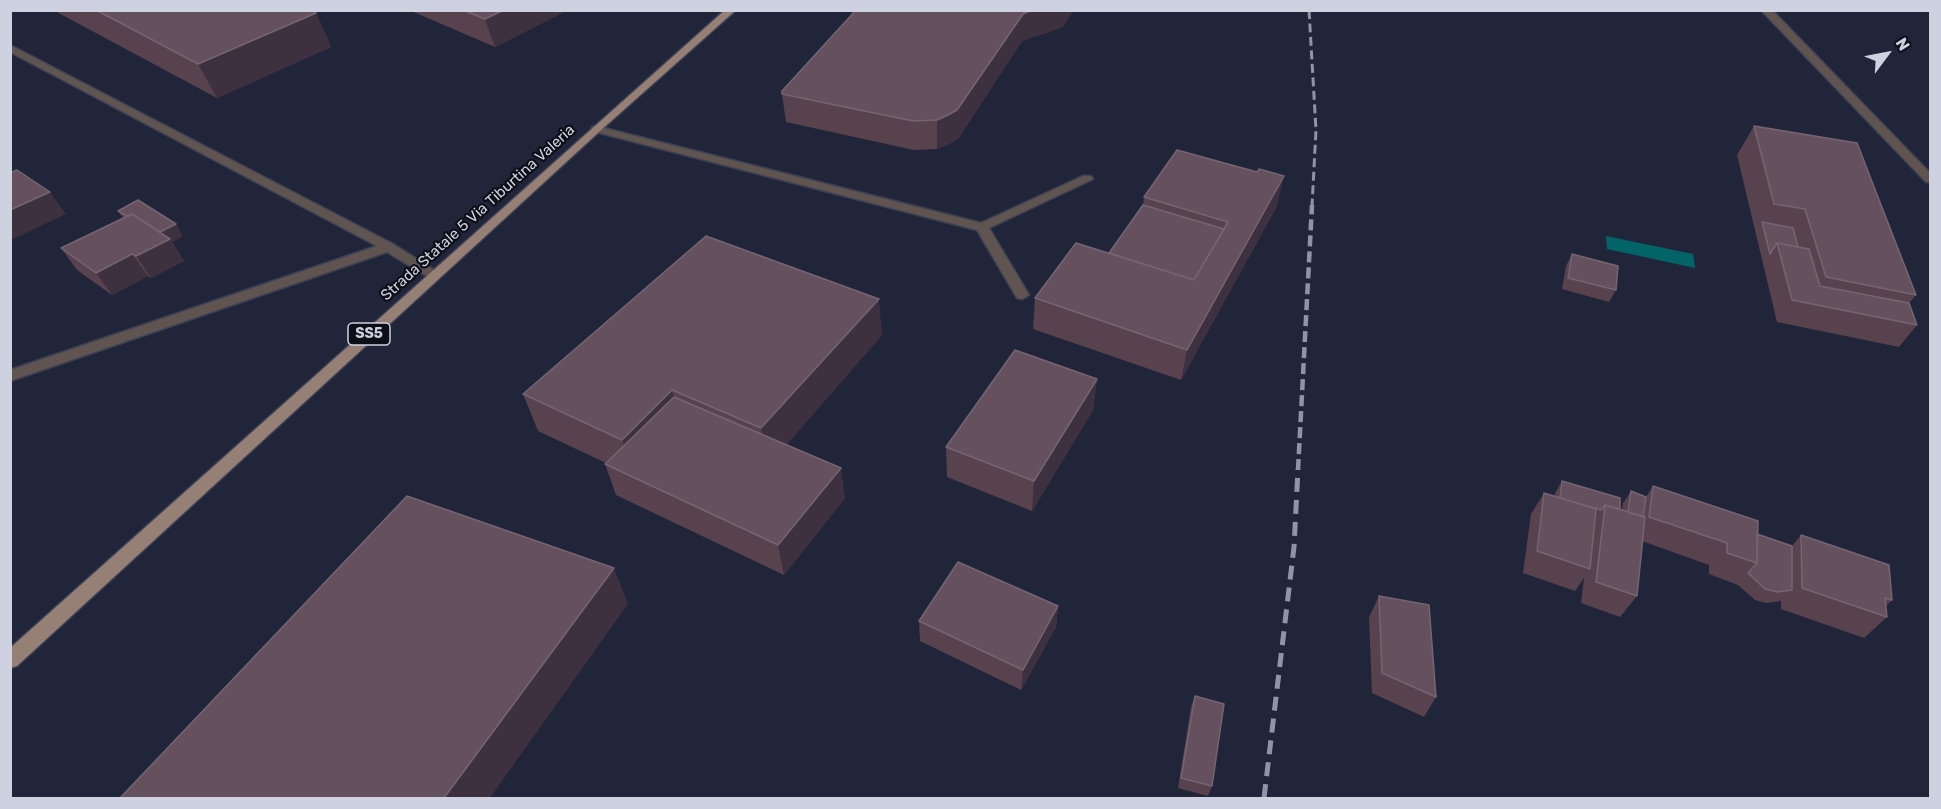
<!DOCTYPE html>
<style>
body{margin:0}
#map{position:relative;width:1941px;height:809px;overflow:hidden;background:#212539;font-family:Rubik,sans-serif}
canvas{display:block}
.frame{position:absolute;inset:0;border:12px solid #ced1df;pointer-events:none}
.north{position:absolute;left:1857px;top:24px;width:60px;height:60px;-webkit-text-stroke:4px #0d0f18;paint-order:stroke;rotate:58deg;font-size:16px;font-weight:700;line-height:24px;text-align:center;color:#ced1df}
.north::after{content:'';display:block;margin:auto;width:21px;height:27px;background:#ced1df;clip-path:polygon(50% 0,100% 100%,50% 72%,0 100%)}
</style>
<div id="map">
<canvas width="1941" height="809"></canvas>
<div class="frame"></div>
<div class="north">N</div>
</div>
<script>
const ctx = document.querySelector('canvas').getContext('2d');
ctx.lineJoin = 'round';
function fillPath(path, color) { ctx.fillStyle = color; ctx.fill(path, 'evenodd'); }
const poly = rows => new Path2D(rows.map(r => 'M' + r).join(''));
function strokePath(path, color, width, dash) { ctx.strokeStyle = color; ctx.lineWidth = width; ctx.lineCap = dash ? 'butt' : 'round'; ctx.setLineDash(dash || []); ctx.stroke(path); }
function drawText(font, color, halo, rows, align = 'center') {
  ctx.font = font + ' Rubik,sans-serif'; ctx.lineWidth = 4.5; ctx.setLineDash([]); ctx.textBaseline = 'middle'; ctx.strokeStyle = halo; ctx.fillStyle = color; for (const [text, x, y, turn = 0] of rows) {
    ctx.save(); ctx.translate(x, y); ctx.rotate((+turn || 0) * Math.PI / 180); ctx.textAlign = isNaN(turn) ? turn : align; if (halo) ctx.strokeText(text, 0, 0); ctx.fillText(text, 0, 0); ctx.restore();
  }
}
const water = poly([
 [1606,236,1693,254,1695,268,1607,249]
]);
const minor = poly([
 [1761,10,1772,10,1930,173,1930,182,1926,182,1761,10],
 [10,45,393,244,442,275,435,279,430,278,387,252,10,381,10,370,377,246,10,52,10,45],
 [596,126,981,223,1083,176,1091,176,1093,179,989,228,1029,295,1022,299,1017,298,977,230,592,131,592,127,596,126]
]);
const major = poly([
 [725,10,736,10,600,131,17,666,10,668,10,648,725,10]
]);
const railFar2 = poly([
 [1309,10,1316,130,1312,206]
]);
const railFar1 = poly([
 [1298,470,1312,205]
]);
const rail = poly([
 [1264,798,1294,547,1298,469]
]);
const wall = poly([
 [53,10,310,10,316,13,331,47,217,98],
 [409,10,568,10,495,47],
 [1063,27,1022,41,958,139,947,145,937,149,914,150,786,122,782,94],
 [1754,126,1916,295,1909,303,1917,325,1899,347,1777,322,1737,155],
 [1144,197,1277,206,1181,380,1033,329,1035,298,1109,253,1143,205],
 [118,211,183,236,172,242,184,261,151,278,148,276,112,295,77,270,61,248,123,218],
 [1572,254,1616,290,1609,302,1562,289,1566,266],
 [882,335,786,445,845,498,784,575,616,495,605,464,606,463,538,431,523,394],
 [1097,379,1093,410,1032,511,947,477,946,447],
 [1562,481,1622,510,1623,503,1631,491,1646,497,1653,486,1757,534,1792,546,1801,535,1892,600,1886,606,1887,617,1864,638,1781,609,1781,601,1766,603,1755,600,1738,585,1709,574,1709,565,1642,541,1637,596,1620,617,1581,603,1584,578,1575,591,1523,573,1531,514,1544,493,1554,496,1555,493],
 [1379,596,1436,697,1424,717,1372,693,1369,617],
 [1058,606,1056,627,1021,690,920,641,919,621],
 [1195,696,1212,786,1208,796,1178,788,1191,707]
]);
const shadedWall = poly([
 [504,10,568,10,495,47,485,19],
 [1032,10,1074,10,1063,27,1022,41,958,139,947,145,937,149,937,120,1023,14],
 [316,13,331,47,217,98,198,64],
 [1284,176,1277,206,1181,380,1187,350],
 [50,192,66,214,11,240,10,210],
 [176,224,183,236,172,242,184,261,151,278,136,256,155,235],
 [132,254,148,276,112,295,96,273],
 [879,299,882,335,769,465,761,428],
 [1097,379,1093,410,1032,511,1034,481],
 [672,390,683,427,634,476,622,440],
 [841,468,845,498,784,575,778,545],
 [614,568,628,604,490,798,444,798],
 [1058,606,1056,627,1021,690,1023,670]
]);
const building = poly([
 [96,10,310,10,316,13,198,64,96,10],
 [463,10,504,10,485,19,463,10],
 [856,10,1032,10,1023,14,957,110,946,116,937,120,913,121,782,94,782,91,856,10],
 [1754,126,1857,143,1916,295,1826,277,1805,209,1774,204,1754,126],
 [1177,150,1257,172,1259,169,1284,176,1187,350,1035,298,1076,243,1194,280,1228,222,1144,197,1177,150],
 [17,170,50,192,10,210,10,173,17,170],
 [138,200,176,224,160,232,132,214,127,216,118,211,138,200],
 [1143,205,1224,229,1194,280,1109,253,1143,205],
 [132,214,170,239,136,256,132,254,96,273,61,248,132,214],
 [1762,222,1793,228,1798,247,1777,243,1770,254,1762,222],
 [706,236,879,299,761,428,672,390,622,440,523,394,706,236],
 [1777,243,1809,249,1820,286,1909,303,1917,325,1792,300,1777,243],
 [1572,254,1618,266,1616,290,1568,278,1572,254],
 [1015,350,1097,379,1034,481,946,447,1015,350],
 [674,397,841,468,778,545,605,464,674,397],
 [1562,481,1620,498,1620,509,1605,505,1601,510,1560,498,1562,481],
 [1653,486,1758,521,1757,563,1727,553,1727,543,1649,517,1653,486],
 [1631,491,1646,497,1643,517,1628,512,1631,491],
 [1544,493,1596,509,1590,569,1537,551,1544,493],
 [407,496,614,568,444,798,120,798,407,496],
 [1605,505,1645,517,1637,596,1596,582,1605,505],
 [1757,534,1792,546,1792,590,1777,592,1765,589,1748,573,1757,563,1757,534],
 [1801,535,1889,565,1892,600,1885,598,1887,617,1802,588,1801,535],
 [958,562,1058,606,1023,670,919,621,958,562],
 [1379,596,1429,605,1436,697,1382,673,1379,596],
 [1195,696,1224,704,1212,786,1181,778,1195,696]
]);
const shields = [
 [369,334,42]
];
const shieldNames = [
 ["SS5",369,334]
];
const streetNames = [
 ["Strada Statale 5 Via Tiburtina Valeria",478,213,-42]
];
fillPath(water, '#026466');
strokePath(minor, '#3d4154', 3);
strokePath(major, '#3d4154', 3);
fillPath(minor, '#5f544f');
fillPath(major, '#968075');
strokePath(railFar2, '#9194a4', 3, [9, 4.5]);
strokePath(railFar1, '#9194a4', 4.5, [11, 5]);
strokePath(rail, '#9194a4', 5, [14, 8]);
fillPath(wall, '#58424e');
fillPath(shadedWall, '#3d303f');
fillPath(building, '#65515e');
strokePath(building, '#756572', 1.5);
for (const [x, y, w] of shields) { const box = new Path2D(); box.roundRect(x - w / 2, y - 11, w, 22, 4.5); ctx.fillStyle = '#0d0f18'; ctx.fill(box); strokePath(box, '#ced1df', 1.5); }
drawText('bold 14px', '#ced1df', null, shieldNames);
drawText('15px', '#ced1df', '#0d0f18', streetNames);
</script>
